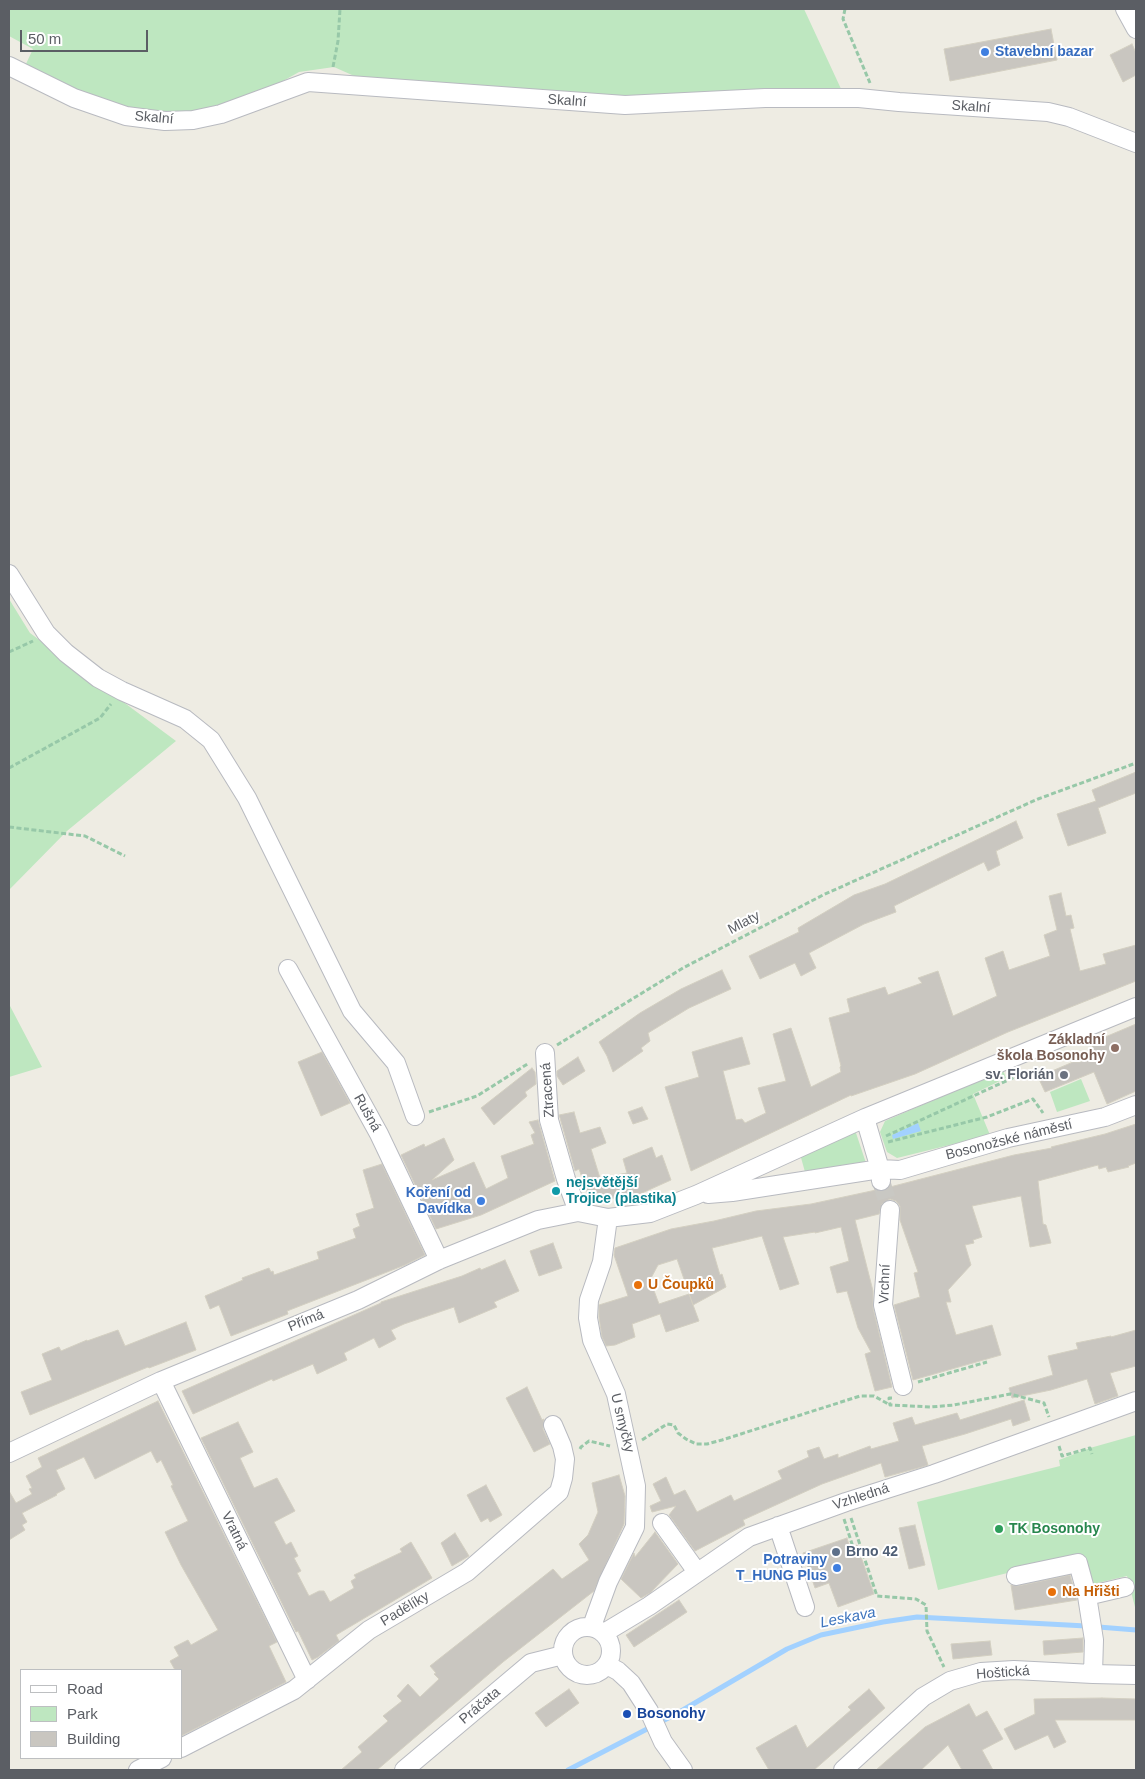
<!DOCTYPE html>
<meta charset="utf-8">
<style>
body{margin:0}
#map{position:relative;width:1145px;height:1779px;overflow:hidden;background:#eeece3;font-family:Helvetica,sans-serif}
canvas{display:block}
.frame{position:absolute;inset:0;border:10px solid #5b5e64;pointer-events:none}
.legend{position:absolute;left:20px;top:1669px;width:162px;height:90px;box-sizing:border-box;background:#fff;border:1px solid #bdbfc1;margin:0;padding:6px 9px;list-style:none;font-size:15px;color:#5b5e64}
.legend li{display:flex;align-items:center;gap:10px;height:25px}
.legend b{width:25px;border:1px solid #bdbfc1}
.scale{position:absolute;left:20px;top:30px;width:128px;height:22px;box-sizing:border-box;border:2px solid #5b5e64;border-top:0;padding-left:6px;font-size:15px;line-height:18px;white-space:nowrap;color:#5b5e64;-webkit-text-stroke:4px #fff;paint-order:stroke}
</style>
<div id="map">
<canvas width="1145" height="1779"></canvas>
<div class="frame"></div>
<ul class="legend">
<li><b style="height:6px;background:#fff"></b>Road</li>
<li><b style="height:14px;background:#bee7c0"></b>Park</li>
<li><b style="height:14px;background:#c9c6c0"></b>Building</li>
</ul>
<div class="scale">50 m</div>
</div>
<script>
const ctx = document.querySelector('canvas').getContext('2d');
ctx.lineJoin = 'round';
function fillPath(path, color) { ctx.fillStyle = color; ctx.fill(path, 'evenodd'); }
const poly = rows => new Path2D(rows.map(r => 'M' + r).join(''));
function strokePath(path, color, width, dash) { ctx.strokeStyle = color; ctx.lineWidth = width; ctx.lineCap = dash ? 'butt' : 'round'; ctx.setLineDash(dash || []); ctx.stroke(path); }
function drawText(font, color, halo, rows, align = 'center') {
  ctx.font = font + ' Helvetica,sans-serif'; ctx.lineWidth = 4; ctx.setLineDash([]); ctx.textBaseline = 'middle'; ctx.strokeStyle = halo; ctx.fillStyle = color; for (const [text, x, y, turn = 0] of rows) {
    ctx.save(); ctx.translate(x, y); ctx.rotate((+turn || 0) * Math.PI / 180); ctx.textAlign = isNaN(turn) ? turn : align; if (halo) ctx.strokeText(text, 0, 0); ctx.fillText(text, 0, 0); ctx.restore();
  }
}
const green = poly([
 [9,9,804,9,842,91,633,98,361,79,334,67,299,72,267,90,184,117,144,116,76,92,25,66,33,49,9,36],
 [9,599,30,633,176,741,67,831,9,890],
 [9,1004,42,1067,9,1077],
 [1003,1070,1006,1078,973,1094,990,1135,897,1158,887,1152,880,1132,885,1121],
 [1081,1079,1090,1101,1057,1112,1050,1092],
 [855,1130,866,1163,805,1172,800,1154],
 [1136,1435,1136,1611,1127,1576,1089,1585,1081,1555,938,1590,917,1502,1060,1466,1059,1460,1090,1448]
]);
const water = poly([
 [918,1123,921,1131,893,1139,892,1135]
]);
const stream = poly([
 [568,1770,676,1714,787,1649,821,1635,883,1622,917,1617,1086,1626,1136,1630]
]);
const building = poly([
 [1051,29,1057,60,950,81,944,49,1051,29],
 [1132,44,1136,53,1136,75,1123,82,1110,55,1132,44],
 [1136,772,1136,793,1098,808,1106,833,1068,846,1057,814,1096,801,1092,790,1136,772],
 [1016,821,1023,838,996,851,1000,865,988,871,984,862,894,906,896,912,864,924,809,953,816,968,801,976,795,963,760,979,749,956,799,932,798,928,854,895,885,884,1016,821],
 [1061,893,1066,916,1071,915,1074,928,1070,929,1080,971,1106,964,1103,954,1136,945,1136,981,1008,1032,915,1074,851,1096,851,1095,691,1171,665,1087,699,1077,692,1052,742,1037,750,1064,723,1071,736,1120,742,1119,745,1123,766,1113,758,1088,786,1081,773,1034,791,1028,811,1087,841,1072,840,1067,841,1066,829,1018,850,1012,847,999,885,987,888,995,922,983,918,978,938,971,953,1016,997,996,985,958,1003,951,1009,970,1050,956,1044,935,1057,930,1049,896,1061,893],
 [722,970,731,989,689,1008,648,1033,650,1041,641,1048,643,1051,613,1072,607,1056,599,1042,640,1013,681,989,722,970],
 [1136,1024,1136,1091,1107,1104,1094,1072,1045,1092,1038,1077,1073,1062,1080,1062,1096,1055,1091,1043,1136,1024],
 [322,1052,350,1103,321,1116,298,1062,322,1052],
 [578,1057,585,1071,563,1085,557,1076,557,1071,578,1057],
 [532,1068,535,1072,536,1084,525,1092,527,1096,494,1125,481,1108,532,1068],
 [642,1107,648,1119,633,1124,628,1112,642,1107],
 [574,1112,580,1133,600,1127,606,1143,591,1149,600,1178,627,1173,623,1159,652,1147,656,1158,662,1155,671,1180,642,1193,591,1203,579,1169,575,1171,560,1118,559,1115,574,1112],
 [538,1120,555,1181,481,1215,436,1229,401,1155,424,1144,425,1147,444,1138,454,1160,432,1180,474,1162,486,1189,508,1178,501,1156,534,1144,531,1135,535,1133,529,1122,538,1120],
 [1136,1124,1136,1163,1128,1166,1129,1167,1108,1172,1106,1167,1099,1169,1098,1165,1038,1181,1043,1224,1046,1225,1051,1243,1030,1247,1021,1196,972,1206,982,1237,973,1240,974,1243,965,1245,971,1265,948,1290,951,1302,946,1302,956,1335,992,1325,1001,1355,913,1380,894,1305,920,1297,914,1273,918,1272,900,1220,900,1206,896,1201,890,1199,882,1204,879,1214,855,1220,873,1291,873,1308,892,1387,875,1391,865,1354,871,1352,858,1328,847,1291,837,1293,830,1267,849,1261,841,1227,815,1233,815,1232,783,1237,799,1284,780,1290,762,1236,712,1248,720,1275,722,1274,726,1287,693,1305,677,1259,658,1265,650,1280,659,1304,689,1294,699,1321,666,1332,660,1314,632,1324,635,1337,615,1345,606,1346,602,1337,599,1317,599,1305,628,1296,614,1255,615,1248,671,1229,714,1221,756,1211,811,1204,876,1190,882,1191,890,1187,1014,1155,1052,1148,1051,1147,1105,1134,1136,1124],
 [382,1164,425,1255,405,1265,287,1311,288,1314,231,1336,219,1305,210,1309,205,1296,243,1280,242,1278,269,1268,271,1272,273,1271,274,1275,319,1259,317,1252,356,1238,353,1229,360,1226,356,1214,374,1208,363,1170,382,1164],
 [553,1243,562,1268,539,1276,530,1251,553,1243],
 [505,1260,519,1291,494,1302,497,1307,459,1323,454,1307,404,1324,391,1330,396,1339,379,1348,374,1338,344,1353,347,1360,317,1374,313,1364,273,1381,272,1379,193,1414,182,1391,381,1303,381,1302,462,1276,480,1268,481,1270,505,1260],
 [186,1322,196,1350,149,1368,148,1367,30,1415,21,1392,52,1380,42,1354,59,1347,61,1351,87,1340,87,1341,118,1330,125,1346,186,1322],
 [1136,1330,1136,1366,1110,1373,1118,1396,1095,1404,1087,1379,1051,1390,1012,1398,1009,1388,1053,1375,1048,1356,1078,1349,1076,1343,1111,1336,1111,1337,1136,1330],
 [527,1387,542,1420,544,1419,543,1429,550,1444,534,1452,506,1398,527,1387],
 [1024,1400,1030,1420,1013,1426,1011,1419,965,1434,922,1446,928,1465,922,1467,885,1477,881,1463,822,1484,743,1520,745,1525,695,1551,669,1515,676,1506,652,1512,650,1506,661,1501,653,1484,666,1477,674,1495,685,1490,697,1512,731,1495,734,1501,782,1479,778,1471,809,1457,807,1451,819,1447,824,1459,838,1454,838,1458,870,1446,871,1449,899,1441,893,1423,912,1417,915,1425,957,1413,960,1420,1024,1400],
 [158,1401,277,1642,269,1646,286,1682,181,1736,181,1670,175,1670,170,1661,179,1656,174,1647,188,1640,191,1645,218,1630,181,1565,165,1532,188,1521,171,1486,173,1485,161,1460,157,1463,151,1451,95,1479,84,1457,56,1470,65,1489,56,1494,57,1495,22,1513,27,1522,22,1525,25,1530,9,1540,9,1491,16,1503,32,1494,29,1489,32,1488,26,1476,42,1467,38,1458,158,1401],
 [238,1422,253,1452,240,1458,254,1488,277,1478,295,1511,274,1522,286,1545,291,1542,298,1556,294,1558,301,1571,297,1573,309,1596,319,1591,324,1591,330,1602,354,1588,351,1581,356,1578,354,1575,402,1552,400,1549,411,1542,432,1578,336,1635,339,1641,318,1657,312,1660,298,1631,296,1632,201,1438,238,1422],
 [619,1475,625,1496,624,1524,594,1591,503,1662,377,1770,341,1770,362,1752,358,1747,388,1721,383,1716,402,1701,397,1696,408,1684,420,1697,439,1679,434,1674,436,1673,430,1666,553,1569,562,1579,589,1560,579,1544,588,1535,598,1512,592,1483,619,1475],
 [486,1485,502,1515,490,1522,488,1518,481,1522,467,1495,486,1485],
 [915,1525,925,1565,909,1569,899,1528,915,1525],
 [655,1532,678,1564,650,1593,641,1598,621,1579,634,1553,635,1557,655,1532],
 [455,1533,469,1556,452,1566,441,1543,455,1533],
 [847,1538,850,1548,857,1545,874,1594,838,1607,829,1583,815,1588,803,1553,847,1538],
 [1070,1575,1077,1600,1015,1610,1011,1585,1018,1586,1070,1575],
 [679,1600,687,1612,634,1647,626,1635,679,1600],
 [1083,1638,1083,1652,1044,1655,1043,1641,1083,1638],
 [990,1641,992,1655,953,1659,951,1644,990,1641],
 [569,1689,579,1703,546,1727,535,1713,569,1689],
 [869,1689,885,1708,814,1770,769,1770,756,1748,796,1725,807,1748,851,1710,848,1707,869,1689],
 [1102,1698,1136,1699,1136,1720,1055,1720,1066,1742,1054,1748,1048,1735,1015,1750,1004,1729,1035,1714,1034,1699,1102,1698],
 [969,1704,976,1717,987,1711,1003,1739,982,1750,993,1770,962,1770,948,1745,921,1770,876,1770,925,1727,969,1704]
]);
const minorTunnel = poly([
 [881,1181,890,1210]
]);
const path = poly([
 [845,9,843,19,870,83],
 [333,67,338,41,340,9],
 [9,652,33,641],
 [9,768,100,718,111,704],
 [9,827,85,836,125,856],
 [557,1045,683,968,823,895,1038,799,1136,763],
 [429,1112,477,1096,529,1063],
 [886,1136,1019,1075],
 [888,1142,987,1117,1033,1099,1043,1113],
 [918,1382,987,1362],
 [892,1398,889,1398,890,1405,930,1407,954,1405,1010,1394,1044,1403,1049,1417],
 [642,1440,667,1424,674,1425,678,1433,686,1439,696,1444,707,1444,722,1440,860,1396,874,1396,890,1405],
 [1059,1446,1062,1456,1090,1448,1092,1454],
 [580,1449,581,1447,589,1441,610,1446],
 [851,1518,877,1596,916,1599,926,1605,927,1631,944,1667],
 [844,1519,853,1547]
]);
const minor = poly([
 [1125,9,1136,29],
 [9,66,74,98,126,116,165,121,193,120,221,114,308,82,625,105,765,98,859,98,899,102,1048,112,1069,117,1136,143],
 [9,574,46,633,66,653,98,678,122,691,185,719,211,740,247,798,352,1011,396,1063,415,1116],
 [288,969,379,1134,439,1260],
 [545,1053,549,1120,566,1179,578,1212],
 [865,1118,880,1169,881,1181],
 [708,1194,732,1192,880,1169,900,1170,1008,1138,1105,1117,1136,1105],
 [890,1210,883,1305,903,1386],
 [161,1381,307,1680],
 [9,1453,161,1381,358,1300,439,1260,538,1220,578,1212,608,1218,650,1213,696,1195,865,1118,1136,1007],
 [662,1523,697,1572],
 [778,1526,805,1607],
 [1016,1576,1078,1563,1087,1596],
 [592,1626,608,1582,635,1527,636,1486,616,1394,592,1340,588,1318,589,1300,602,1262,608,1218],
 '563 1651a24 24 0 1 1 48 0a24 24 0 1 1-48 0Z',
 [604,1633,649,1606,749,1537,846,1502,934,1474,1136,1401],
 [607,1665,618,1671,631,1683,649,1711,663,1742,683,1770],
 [1093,1674,1094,1640,1087,1596,1125,1587],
 [181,1748,294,1690,369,1630,467,1572,559,1492,563,1478,565,1459,562,1446,553,1425],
 [138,1770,162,1758],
 [404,1770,531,1663,563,1655],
 [843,1770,923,1697,950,1681,981,1672,1014,1670,1093,1674,1136,1675]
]);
const markers = [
 [985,52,5,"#3f7fe0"],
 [1115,1048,5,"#8d6e63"],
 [1064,1075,5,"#6b7280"],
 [556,1191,5,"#0f9aa8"],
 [481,1201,5,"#3f7fe0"],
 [638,1285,5,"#e8710a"],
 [999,1529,5,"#2e9e5b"],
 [836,1552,5,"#5c6f8a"],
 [837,1568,5,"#3f7fe0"],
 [1052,1592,5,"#e8710a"],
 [627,1714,5,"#1a4fb4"]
];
const shopNames = [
 ["Stavební bazar",995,52,"left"],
 ["Koření od",471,1193],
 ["Davídka",471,1209],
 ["Potraviny",827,1560],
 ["T_HUNG Plus",827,1576]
];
const streetNames = [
 ["Skalní",567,101,4],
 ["Skalní",971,107,4],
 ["Skalní",154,118,5],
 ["Mlaty",744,923,-28],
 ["Ztracená",548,1090,-94],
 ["Rušná",367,1113,61],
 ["Bosonožské náměstí",1009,1140,-14],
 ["Vrchní",885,1284,-88],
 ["Přímá",306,1321,-22],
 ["U smyčky",622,1423,76],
 ["Vzhledná",861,1497,-18],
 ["Vratná",234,1531,64],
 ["Padělíky",405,1609,-31],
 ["Hoštická",1003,1673,-4],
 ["Práčata",480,1706,-40]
];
const educationNames = [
 ["Základní",1105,1040],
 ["škola Bosonohy",1105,1056]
];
const worshipNames = [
 ["sv. Florián",1054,1075]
];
const cultureNames = [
 ["nejsvětější",566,1183],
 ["Trojice (plastika)",566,1199]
];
const foodNames = [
 ["U Čoupků",648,1285],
 ["Na Hřišti",1062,1592]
];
const leisureNames = [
 ["TK Bosonohy",1009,1529]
];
const serviceNames = [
 ["Brno 42",846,1552]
];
const transitNames = [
 ["Bosonohy",637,1714]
];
const waterNames = [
 ["Leskava",848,1618,-11]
];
fillPath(green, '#bee7c0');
fillPath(water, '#a2d1ff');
strokePath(stream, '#a2d1ff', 5);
fillPath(building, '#c9c6c0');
strokePath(building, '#d3cfc1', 1);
strokePath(minorTunnel, '#c9c8c3', 18, [18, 9]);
strokePath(minor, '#b8bac0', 20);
strokePath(path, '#97c8a8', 3, [5, 2.5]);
strokePath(minor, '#fff', 18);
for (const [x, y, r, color] of markers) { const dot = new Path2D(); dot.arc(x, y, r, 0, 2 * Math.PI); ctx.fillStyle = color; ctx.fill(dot); strokePath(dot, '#fff', 2); }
drawText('bold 14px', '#366cbe', '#fff', shopNames, 'right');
drawText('14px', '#5b5e64', '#fff', streetNames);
drawText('bold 14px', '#785e54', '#fff', educationNames, 'right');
drawText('bold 14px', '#5b616d', '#fff', worshipNames, 'right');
drawText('bold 14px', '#0d838f', '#fff', cultureNames, 'left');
drawText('bold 14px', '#c56008', '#fff', foodNames, 'left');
drawText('bold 14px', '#27864d', '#fff', leisureNames, 'left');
drawText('bold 14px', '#4e5e75', '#fff', serviceNames, 'left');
drawText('bold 14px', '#164399', '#fff', transitNames, 'left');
drawText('italic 15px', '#3e75be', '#fff', waterNames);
</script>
